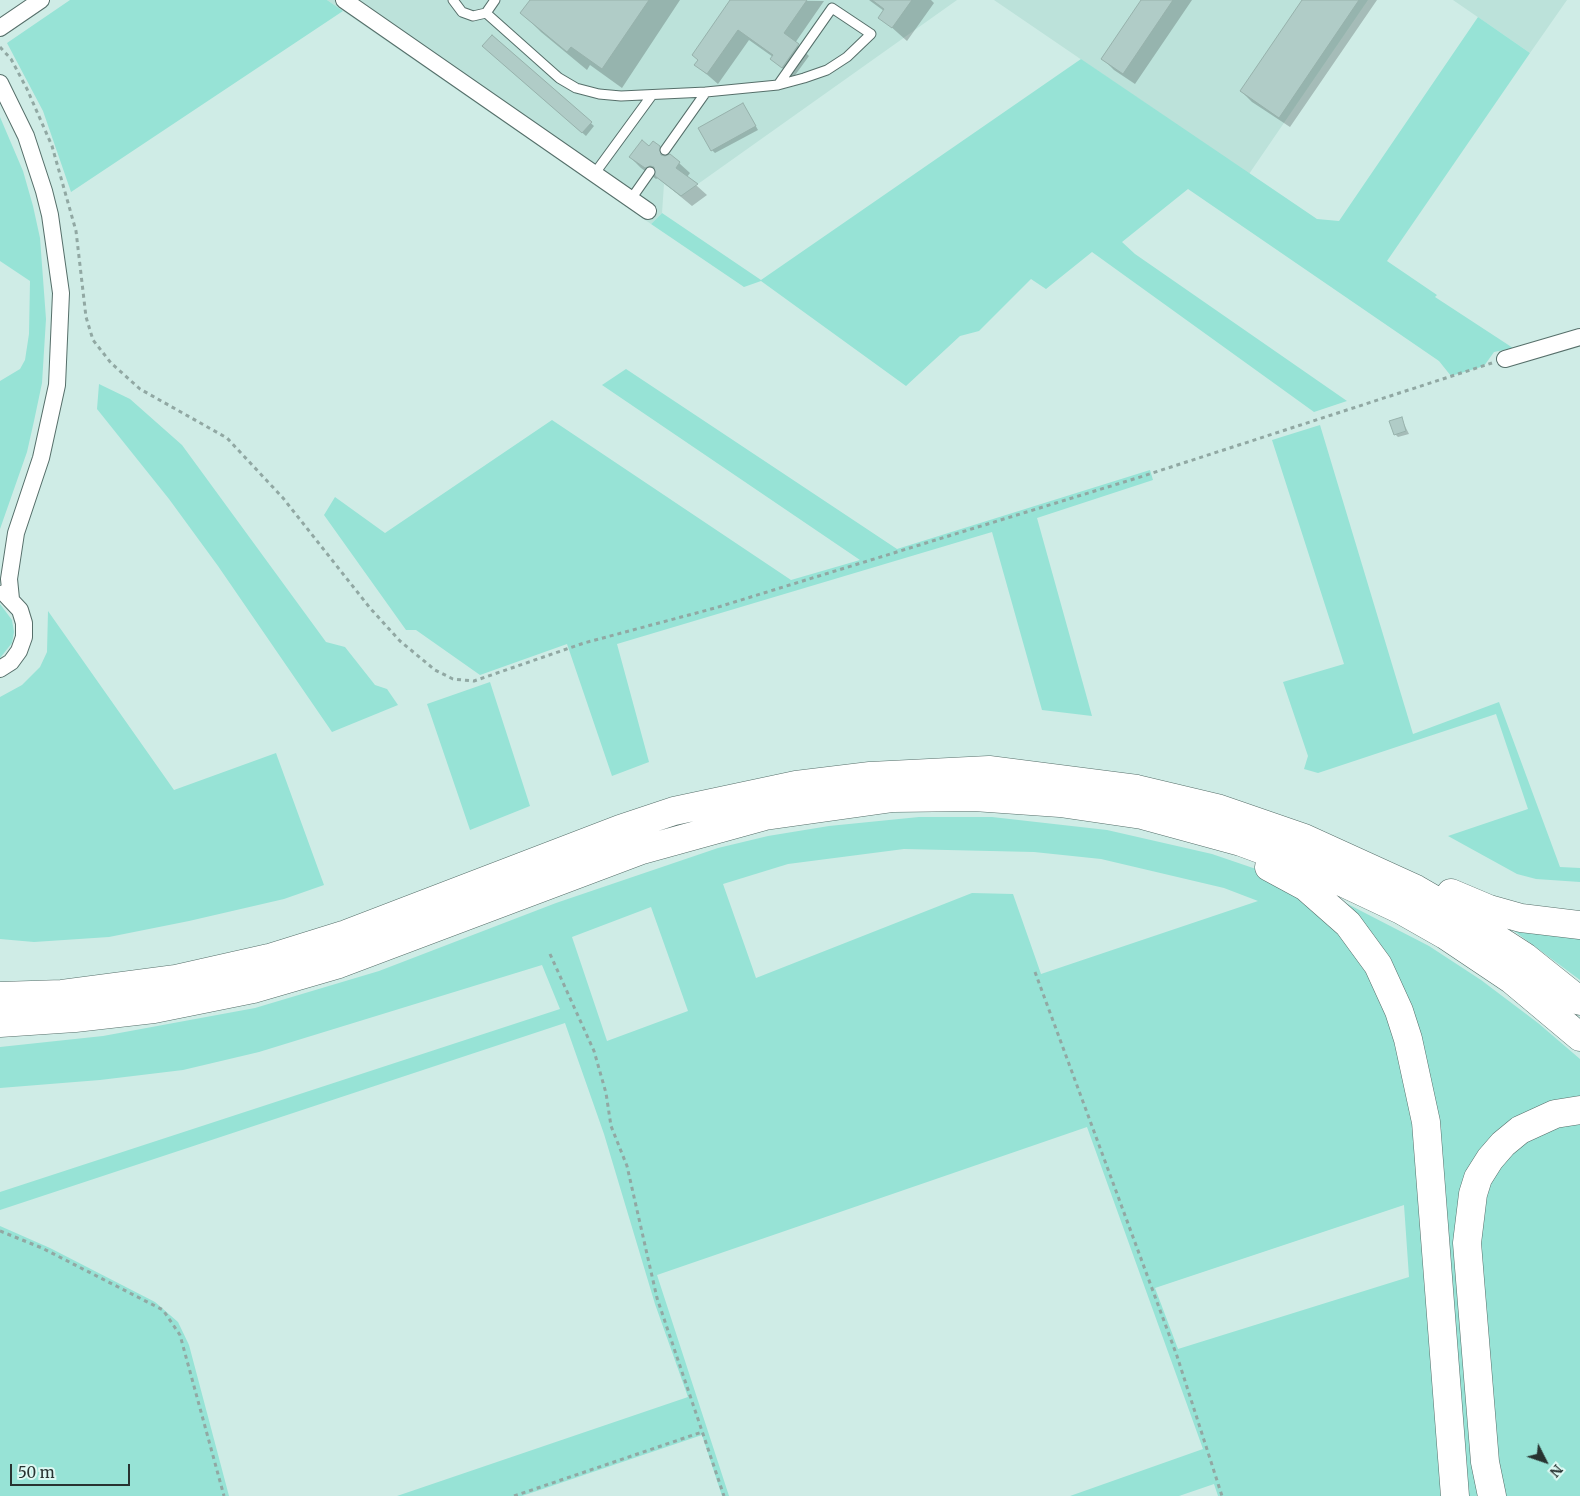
<!DOCTYPE html>
<style>
body{margin:0}
#map{position:relative;width:1580px;height:1496px;overflow:hidden;background:#cfece6;font-family:Merriweather,serif}
canvas{display:block}
.north{position:absolute;left:1520px;top:1436px;width:50px;height:50px;-webkit-text-stroke:4px #ddf9f3;paint-order:stroke;rotate:131deg;font-size:14px;font-weight:700;line-height:20px;text-align:center;color:#283331}
.north::after{content:'';display:block;margin:auto;width:18px;height:22px;background:#283331;clip-path:polygon(50% 0,100% 100%,50% 72%,0 100%)}
.scale{position:absolute;left:10px;top:1464px;width:120px;height:22px;box-sizing:border-box;border:2px solid #283331;border-top:0;padding-left:6px;font-size:15px;line-height:18px;white-space:nowrap;color:#283331;-webkit-text-stroke:4px #ddf9f3;paint-order:stroke}
</style>
<div id="map">
<canvas width="1580" height="1496"></canvas>
<div class="north">N</div>
<div class="scale">50 m</div>
</div>
<script>
const ctx = document.querySelector('canvas').getContext('2d');
ctx.lineJoin = 'round';
function fillPath(path, color) { ctx.fillStyle = color; ctx.fill(path, 'evenodd'); }
const poly = rows => new Path2D(rows.map(r => 'M' + r).join(''));
function strokePath(path, color, width, dash) { ctx.strokeStyle = color; ctx.lineWidth = width; ctx.lineCap = dash ? 'butt' : 'round'; ctx.setLineDash(dash || []); ctx.stroke(path); }
const built = poly([
 [327,0,957,0,681,196,664,184,662,213,651,224],
 [994,0,1368,0,1249,174],
 [1453,0,1567,0,1530,53]
]);
const green = poly([
 [70,0,327,0,343,11,71,192,43,111,7,43],
 [1478,17,1530,53,1387,261,1437,295,1435,297,1513,348,1494,352,1484,366,1451,376,1439,361,1188,189,1122,242,1135,254,1347,401,1314,412,1092,252,1046,289,1031,279,979,331,960,336,906,386,761,281,744,287,651,224,662,213,761,280,1081,59,1317,219,1339,221],
 [0,117,23,171,33,206,40,238,46,319,42,383,34,421,27,452,0,529,0,381,20,369,25,360,29,334,30,281,0,261],
 [626,369,897,549,1150,470,1153,480,1037,518,1092,716,1042,710,992,532,617,644,649,762,612,776,567,644,480,675,416,630,406,630,324,515,335,497,385,533,552,420,791,580,860,560,602,385],
 [99,384,130,399,182,445,326,642,345,647,375,685,387,689,398,705,332,732,218,566,169,499,97,409],
 [1320,425,1413,734,1499,702,1560,867,1580,868,1580,882,1536,879,1517,874,1448,836,1528,809,1496,714,1318,773,1304,769,1308,756,1283,682,1344,664,1272,440],
 [0,604,12,620,14,632,12,643,0,658],
 [48,611,174,790,276,753,324,885,284,899,189,921,109,937,34,942,0,939,0,697,22,685,40,667,47,652],
 [490,682,530,806,470,830,427,704],
 [919,817,992,817,1107,830,1212,854,1256,869,1329,915,1369,966,1408,1071,1447,1496,1218,1496,1214,1484,1179,1496,1070,1496,1203,1449,1087,1127,657,1275,729,1496,722,1496,702,1435,522,1496,397,1496,688,1397,655,1304,604,1134,565,1023,0,1210,0,1192,560,1009,542,965,259,1052,183,1070,100,1080,0,1088,0,1047,103,1036,255,1008,379,971,556,903,718,848,768,836,829,826],
 [904,849,1034,852,1101,859,1224,888,1258,901,1041,974,1013,894,972,893,756,978,723,884,788,864],
 [651,907,688,1011,607,1041,572,937],
 [1404,1205,1409,1277,1178,1349,1155,1288],
 [1334,897,1429,946,1481,980,1538,1023,1580,1059,1580,1101,1471,1173,1482,1496,1463,1496,1430,1090],
 [1506,925,1580,934,1580,980],
 [1580,1119,1580,1496,1500,1496,1475,1240,1482,1189,1514,1144],
 [0,1226,50,1248,155,1302,178,1322,189,1345,229,1496,0,1496]
]);
const shadow = poly([
 [532,0,680,0,622,88,590,65,587,70,541,32,522,13],
 [732,0,824,1,795,43,809,56,793,78,772,59,773,57,749,40,718,84,696,65],
 [869,0,931,0,934,3,907,41,880,17,884,11],
 [1142,0,1192,0,1135,84,1114,70,1102,58],
 [1303,0,1377,0,1290,127,1252,102,1241,91],
 [493,36,594,126,586,136,487,49],
 [745,107,758,130,715,153,712,150],
 [649,147,659,147,679,163,690,173,687,177,707,195,692,206,658,178,656,179,641,168,630,157],
 [1401,418,1409,434,1398,437,1395,434]
]);
const building = poly([
 [530,0,649,0,602,69,571,47,567,52,520,13,530,0],
 [730,0,807,0,784,33,799,44,782,68,770,59,773,55,738,30,707,74,694,65,698,60,692,55,730,0],
 [872,0,912,0,892,28,878,18,884,9,872,0],
 [1141,0,1173,0,1123,74,1101,59,1141,0],
 [1302,0,1359,0,1279,118,1240,91,1302,0],
 [492,35,592,122,582,133,482,46,492,35],
 [743,103,756,126,711,151,698,128,743,103],
 [642,140,649,146,653,141,660,146,661,155,665,156,670,154,680,162,676,168,698,184,681,196,655,176,654,167,650,166,645,168,629,157,642,140],
 [1402,417,1406,431,1394,435,1389,421,1402,417]
]);
const path = poly([
 [0,47,11,59,27,89,52,146,76,231,86,317,93,340,111,363,140,389,227,438,283,498,370,608,400,641,435,670,453,679,474,681,584,643,715,608,1137,478,1492,363],
 [550,954,594,1051,606,1093,611,1126,627,1166,657,1298,724,1496],
 [1035,972,1177,1356,1222,1496],
 [0,1231,42,1248,163,1310,180,1335,224,1496],
 [514,1496,702,1432]
]);
const lane = poly([
 [453,0,462,12,473,16,486,13,495,0],
 [486,13,559,78,576,88,599,94,621,96,706,92,778,85,804,78,827,70,847,57,871,34,832,8,778,85],
 [665,150,706,92],
 [595,173,652,95],
 [631,199,650,172]
]);
const street = poly([
 [344,0,648,211],
 [0,28,41,0],
 [0,83,26,136,44,191,50,215,61,293,57,385,41,458,16,533,9,579,11,599],
 [1505,359,1580,337],
 [0,669,11,662,19,651,24,637,24,623,20,610,4,593]
]);
const highway = poly([
 [1269,867,1306,887,1348,924,1378,965,1399,1011,1408,1039,1426,1122,1455,1496],
 [1451,893,1489,909,1521,918,1580,925],
 [0,996,62,994,176,979,269,958,346,934,620,829,674,811,796,785,870,776,989,770,1137,789,1217,808,1304,838,1416,889,1454,911,1525,957,1580,1001],
 [0,1023,75,1018,154,1009,253,989,339,964,642,850,765,816,893,798,974,797,1060,803,1142,815,1241,842,1314,869,1401,910,1445,935,1512,980,1580,1037],
 [1492,1496,1485,1462,1467,1243,1473,1194,1478,1178,1490,1159,1503,1144,1520,1130,1555,1114,1580,1110]
]);
fillPath(built, '#bce2da');
fillPath(green, '#97e3d6');
fillPath(shadow, '#0003');
fillPath(building, '#b0ccc7');
strokePath(building, '#97b2ac', 1);
strokePath(lane, '#566f6a', 11);
strokePath(street, '#566f6a', 18);
strokePath(highway, '#566f6a', 29);
strokePath(path, '#91a8a3', 3, [4, 4]);
strokePath(lane, '#fff', 9);
strokePath(street, '#fff', 16);
strokePath(highway, '#fff', 28);
</script>
